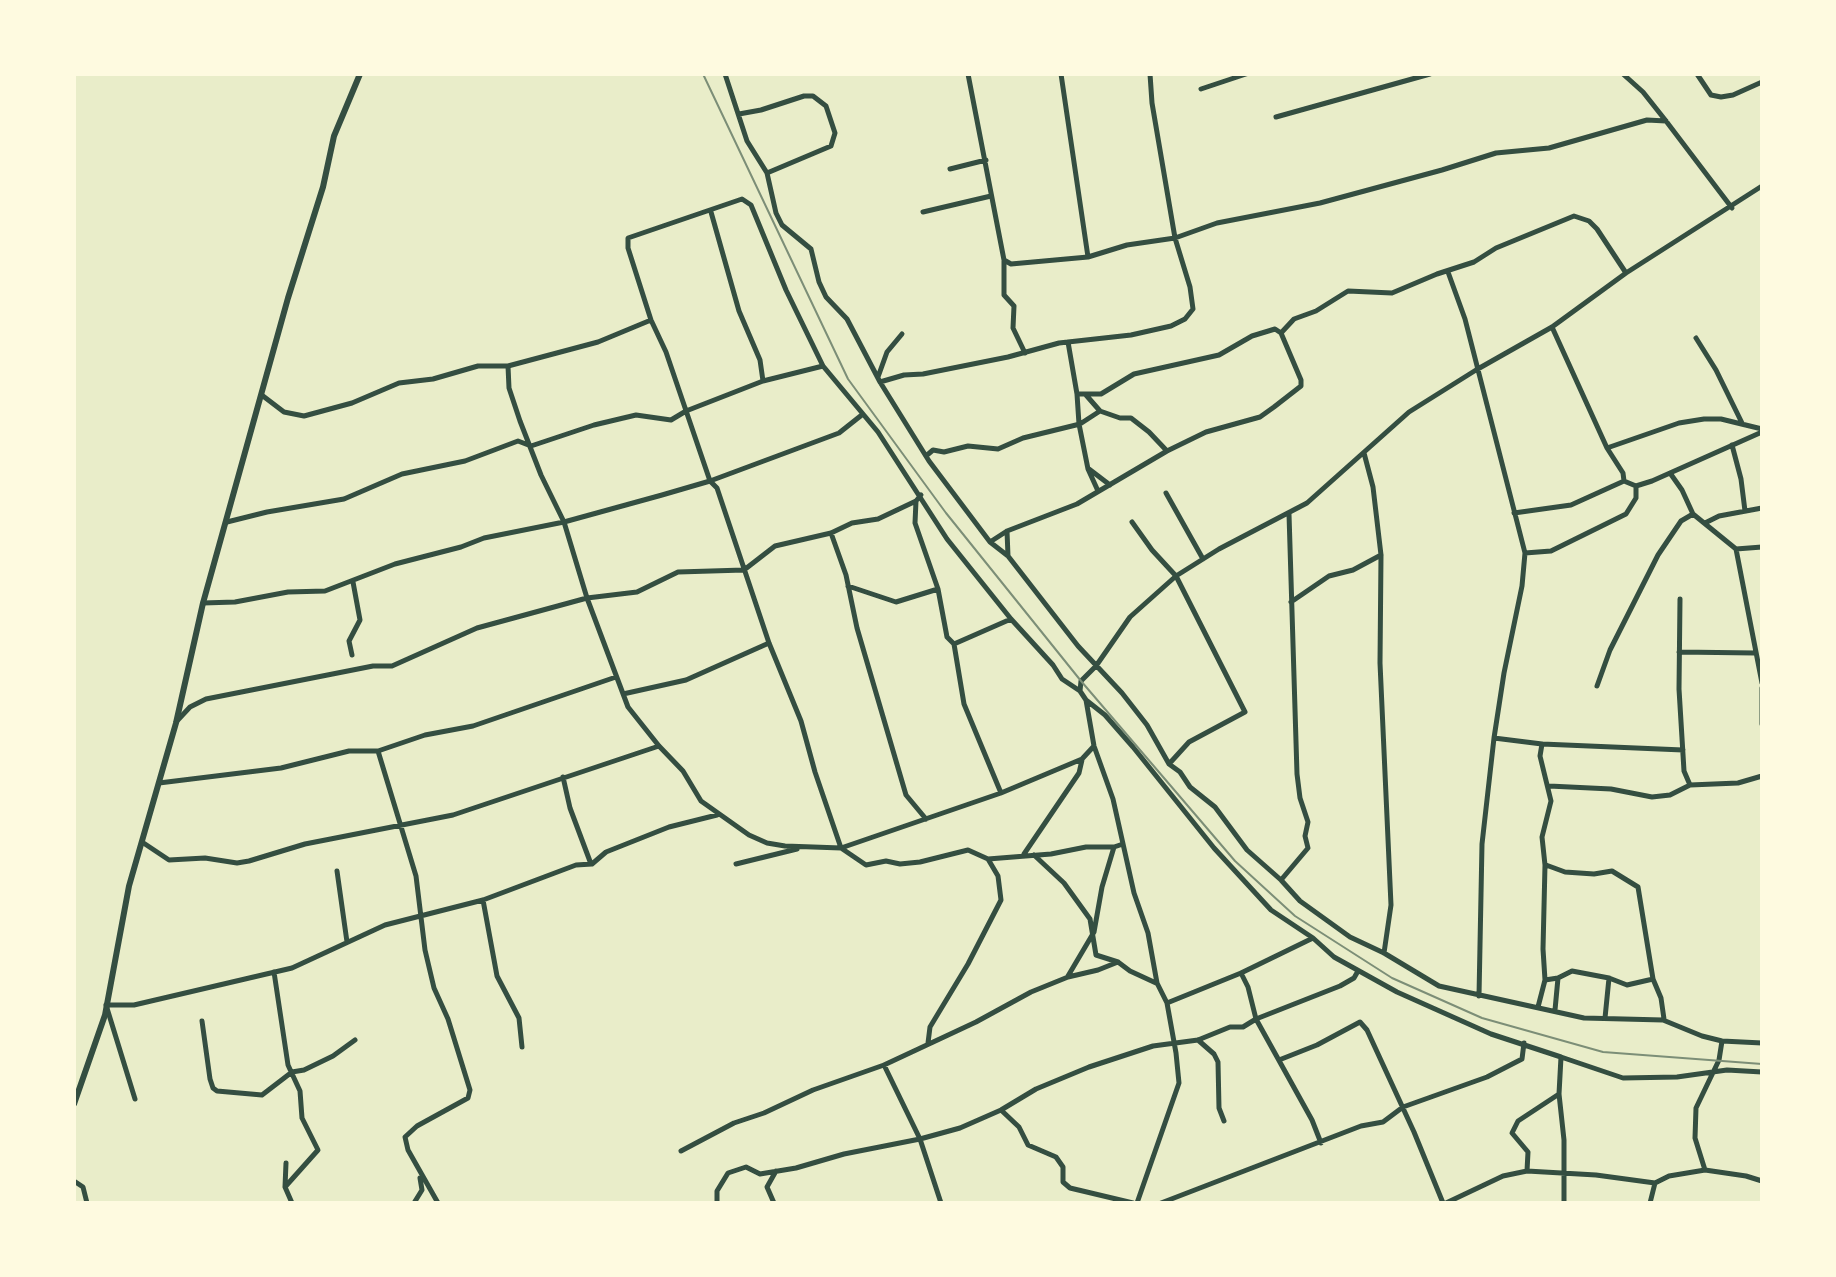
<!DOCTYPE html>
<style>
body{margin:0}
#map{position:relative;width:1836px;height:1277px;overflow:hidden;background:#e9edc9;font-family:"Sofia Sans Condensed",sans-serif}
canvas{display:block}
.frame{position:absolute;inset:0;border:76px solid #fefae0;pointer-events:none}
</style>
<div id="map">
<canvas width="1836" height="1277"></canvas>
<div class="frame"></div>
</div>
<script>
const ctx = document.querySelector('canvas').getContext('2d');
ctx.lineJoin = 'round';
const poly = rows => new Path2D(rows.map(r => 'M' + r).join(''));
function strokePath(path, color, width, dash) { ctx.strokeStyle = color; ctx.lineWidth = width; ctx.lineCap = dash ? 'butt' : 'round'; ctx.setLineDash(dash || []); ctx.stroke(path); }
const minor = poly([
 [725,74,747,141,767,173,776,213,782,225,811,249,819,282,826,297,847,319,880,382,929,461,990,542,1008,556,1078,646,1122,693,1147,725,1169,764,1180,772,1190,787,1215,807,1247,850,1281,880,1300,901,1350,937,1384,953,1439,986,1584,1018,1663,1020,1702,1036,1722,1041,1762,1043],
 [968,74,1004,260,1011,264,1088,257],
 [1061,74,1088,257,1127,245,1175,238,1217,223,1320,203,1442,170,1496,153,1549,148,1647,120,1666,121],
 [1623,74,1643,92,1666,121,1732,208],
 [1697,74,1711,95,1721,97,1733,95,1762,82],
 [1201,89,1246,74],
 [739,114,761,110,804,96,813,96,826,106,835,133,831,146,767,173],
 [1276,117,1430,74],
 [950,169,986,160],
 [711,212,739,311,760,360,763,381],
 [923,212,991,196],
 [1004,261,1004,295,1014,306,1013,328,1025,353],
 [1448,272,1465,319,1525,553,1522,586,1504,673,1494,738,1482,844,1479,996],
 [1552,327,1607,448,1623,473,1624,481,1636,486,1652,481,1762,432],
 [1696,338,1716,370,1742,423],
 [1068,342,1077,394,1079,424,1088,469,1098,491],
 [508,366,509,388,520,421,541,475,564,522,587,598,628,707,659,746,683,771,701,801,749,835,767,843,785,846,841,848,1001,793,1082,759,1094,746],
 [878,377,887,352,902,334],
 [880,382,904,375,923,374,1008,357,1059,343,1131,335,1171,326,1185,319,1193,309,1190,287,1175,238,1152,103,1150,74],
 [1077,394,1101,394,1134,374,1219,355,1252,336,1275,329,1281,333,1294,319,1316,311,1348,291,1392,293,1437,274,1474,262,1496,248,1574,216,1589,221,1597,229,1626,273],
 [1086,395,1100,411,1120,418,1131,418,1149,432,1167,451],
 [263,396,284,412,304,416,352,403,399,383,433,379,478,366,508,366,598,342,651,320],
 [1732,445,1741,479,1745,511],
 [1607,448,1679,423,1704,419,1721,419,1762,429],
 [1364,453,1373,487,1381,555,1380,663,1391,905,1384,953],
 [926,456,933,450,944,452,968,446,998,449,1023,438,1080,424,1100,411],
 [1089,469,1110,485],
 [1166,493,1203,559],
 [916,501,915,523,938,589,947,637,954,644,1011,619],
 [1514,513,1571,505,1624,481],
 [1693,514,1736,549,1762,683],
 [227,522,267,512,344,499,402,474,465,461,518,441,531,446,594,425,636,415,671,420,686,411,763,381,823,366],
 [1132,522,1152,550,1176,576,1245,712,1189,742,1169,764],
 [1705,523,1719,516,1762,508],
 [1007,531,1008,556],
 [831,533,846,575,857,628,906,795,926,819],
 [990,542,1007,531,1077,504,1167,451,1206,432,1260,417,1274,407,1301,386,1301,380,1281,333],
 [1736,549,1762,547],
 [1525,553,1551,551,1626,514,1636,498,1636,486],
 [848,586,896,602,938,589],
 [1680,599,1679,689,1684,771,1690,785],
 [1291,602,1329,576,1353,570,1381,555],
 [203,603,235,602,288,592,325,591,395,564,461,547,484,538,564,522,662,495,710,481,839,433,863,414],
 [954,644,964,704,1001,793],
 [1679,652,1755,653],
 [352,655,349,641,360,620,353,582],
 [1597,686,1610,650,1658,555,1681,521,1693,514,1682,490,1670,473],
 [1762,688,1762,724],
 [1080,691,1062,679,1053,665,1011,619,947,539,878,432,823,366,786,290,751,205,742,199,628,238,628,248,651,320,666,352,710,481,717,488,769,643,801,721,815,772,841,848,866,865,886,861,900,864,920,862,968,850,988,859,1051,854,1086,847,1114,847,1123,844],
 [623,694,686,680,769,643],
 [1086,700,1105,715,1133,747,1214,848,1271,910,1313,938,1334,957,1397,992,1491,1034,1561,1057,1559,1094,1564,1140,1564,1203],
 [176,722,190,707,206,699,373,666,392,666,477,628,587,598,637,592,678,572,744,570,775,546,831,533,852,523,878,519,916,501,921,495],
 [1494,738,1542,744,1683,750],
 [563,777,570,808,591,864],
 [159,783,281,768,349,751,378,751],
 [1549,786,1611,789,1652,797,1670,795,1690,785,1738,783,1762,776],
 [142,842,169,860,205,858,237,863,249,861,305,844,453,815,659,746],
 [1024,854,1079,773,1082,760],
 [1034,855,1064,883,1090,919,1096,955,1118,962],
 [736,864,797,849],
 [1546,865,1565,872,1594,874,1612,871,1638,887,1653,979,1661,998,1664,1019],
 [337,871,347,942],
 [1281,880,1308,848,1305,836,1308,822,1300,798,1297,774,1289,514],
 [483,900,497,976,519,1018,522,1047],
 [274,972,288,1065,300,1091,302,1118,318,1150,285,1187],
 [1241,973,1248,987,1256,1019,1312,1120,1321,1143],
 [1068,976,1094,932,1102,887,1114,847],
 [1545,980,1558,978,1572,971,1609,978],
 [1167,1003,1241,973,1313,938],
 [1538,1007,1545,980,1543,949,1545,865,1542,837,1551,801,1540,756,1542,744],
 [1555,1010,1558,978],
 [1605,1018,1609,978,1627,985,1653,979],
 [202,1021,210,1079,213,1088,217,1091,262,1095,292,1072,304,1070,333,1056,355,1040],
 [1198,1040,1214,1054,1218,1062,1219,1108,1224,1121],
 [928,1043,930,1027,968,964,1001,900,998,876,988,859],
 [1561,1057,1623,1078,1677,1077,1727,1070,1762,1072],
 [1279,1060,1317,1045,1360,1022,1367,1030,1414,1132,1443,1203],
 [884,1065,920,1139,941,1203],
 [135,1099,106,1005,134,1005,292,968,385,925,483,900,576,865,592,864,606,852,669,827,717,815],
 [1001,1110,1019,1127,1028,1145,1056,1157,1063,1167,1063,1182,1070,1188,1133,1203],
 [681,1151,734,1123,764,1113,813,1090,884,1065,976,1022,1031,992,1068,977,1098,970,1118,962,1130,971,1156,983],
 [286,1163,285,1187,292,1203],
 [1705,1170,1695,1138,1696,1108,1719,1060,1722,1041],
 [1527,1171,1528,1152,1512,1133,1518,1121,1559,1094],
 [74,1181,83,1187,87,1203],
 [414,1203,422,1190,420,1178],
 [438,1203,408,1150,405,1137,417,1126,468,1098,470,1090,448,1019,434,988,425,950,416,876,378,751,425,735,473,726,616,677],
 [717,1203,717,1191,728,1173,746,1167,760,1174,796,1168,844,1154,920,1139,960,1128,1001,1110,1036,1089,1089,1067,1153,1046,1198,1040,1230,1027,1243,1027,1256,1019,1340,986,1354,978,1358,971],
 [774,1203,767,1187,776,1171],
 [1137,1203,1179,1083,1176,1053,1167,1003,1157,983,1148,933,1134,893,1113,799,1094,746,1086,700,1080,691,1081,681,1096,666,1130,617,1176,576,1219,549,1307,503,1409,412,1476,370,1552,327,1626,273,1762,186],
 [1161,1203,1361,1126,1383,1122,1403,1107,1487,1077,1522,1059,1524,1043],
 [1446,1203,1503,1176,1527,1171,1596,1175,1655,1183,1669,1176,1705,1170,1746,1176,1762,1181],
 [1650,1203,1655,1183]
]);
const tertiary = poly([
 [74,1104,105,1015,129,886,176,723,203,603,288,298,323,187,334,136,360,74]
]);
const rail = poly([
 [703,74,848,379,946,513,1081,681,1235,861,1295,916,1392,978,1482,1018,1603,1052,1762,1064]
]);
strokePath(minor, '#344e41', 5);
strokePath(tertiary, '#344e41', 6);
strokePath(rail, '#7c8e77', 2);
</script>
